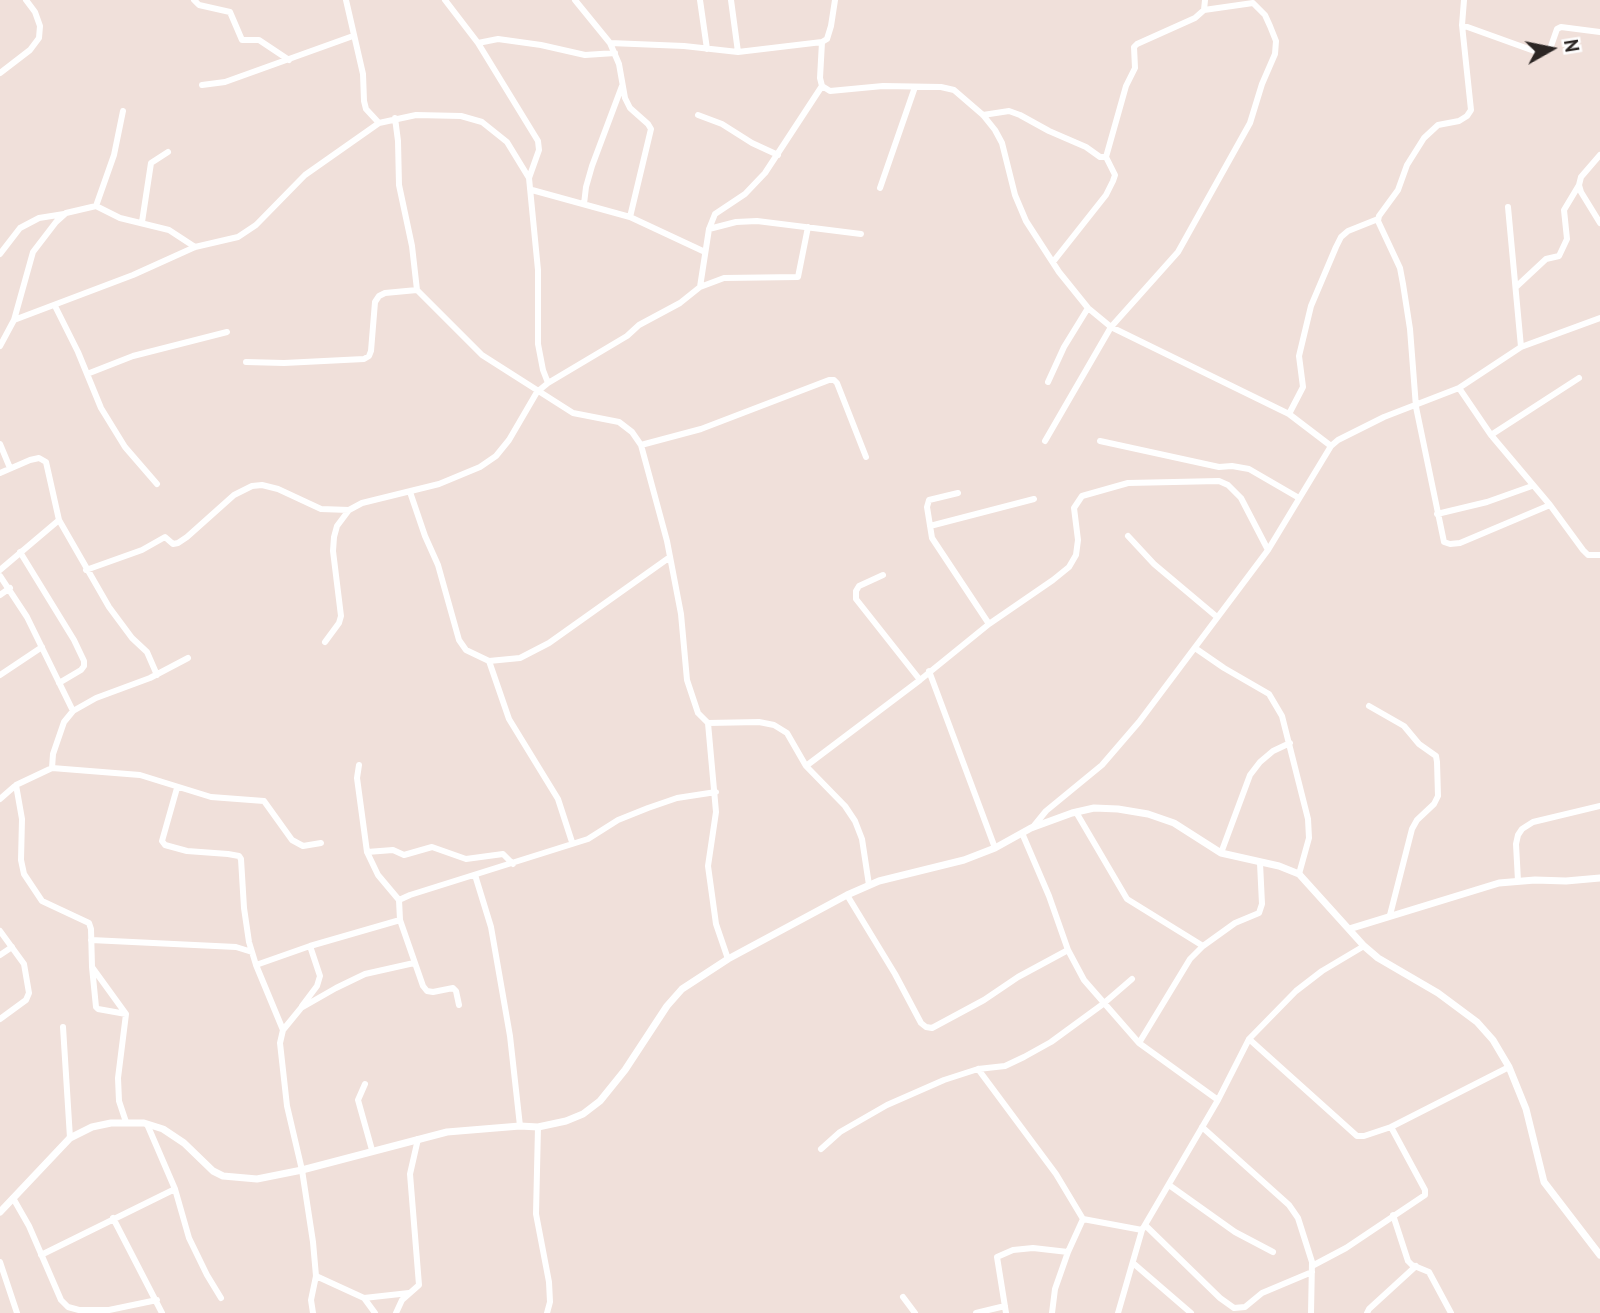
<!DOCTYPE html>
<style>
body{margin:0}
#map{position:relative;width:1600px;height:1313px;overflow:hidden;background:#f0e0da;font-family:"PT Sans",sans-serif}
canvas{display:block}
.north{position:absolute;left:1516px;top:14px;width:70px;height:70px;-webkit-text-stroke:5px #fff;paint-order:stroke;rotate:81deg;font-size:19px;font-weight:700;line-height:28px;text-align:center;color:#2c2624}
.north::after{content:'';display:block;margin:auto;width:24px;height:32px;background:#2c2624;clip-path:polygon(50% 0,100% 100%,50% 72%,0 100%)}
</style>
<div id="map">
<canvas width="1600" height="1313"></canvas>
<div class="north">N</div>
</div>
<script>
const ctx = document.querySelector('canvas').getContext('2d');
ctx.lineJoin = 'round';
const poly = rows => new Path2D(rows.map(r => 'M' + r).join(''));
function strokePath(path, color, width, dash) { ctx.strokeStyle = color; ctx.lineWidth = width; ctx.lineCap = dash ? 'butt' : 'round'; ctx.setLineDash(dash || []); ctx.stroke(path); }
const minor = poly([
 [194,0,199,5,230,12,242,40,259,40,289,60],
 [346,0,363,74,364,101,366,109,379,123],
 [445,0,478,43,538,141,539,150,529,178],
 [575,0,610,43,619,64,625,98,630,108,648,124,651,129,630,217],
 [700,0,707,49],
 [731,0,738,52],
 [1464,0,1462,25,1471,110,1467,116,1459,121,1438,125,1424,138,1407,165,1398,190,1379,216,1378,221,1400,268,1403,284,1410,329,1416,407,1444,542,1450,544,1460,543,1550,505],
 [1462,25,1537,52,1550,49,1557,29,1561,27,1600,32],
 [822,42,820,78,822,86,830,91,883,86,941,87,954,90,983,115,995,130,1002,143,1015,195,1026,221,1059,272,1088,308,1111,327,1289,414,1331,446],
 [478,43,498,39,541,45,585,55,615,53],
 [610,43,684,46,738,52,822,42,827,39,831,26,835,0],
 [0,73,30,50,39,38,40,26,35,12,26,0],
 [202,85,225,82,353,36],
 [698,115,722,124,752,143,778,155],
 [983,115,1009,111,1020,115,1049,131,1086,147,1100,157,1106,157,1126,86,1135,68,1134,47,1137,44,1195,18,1204,10,1205,0],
 [395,118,398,141,399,185,412,246,417,290,482,355,573,413,619,422,632,432,641,445,667,541,681,614,687,680,698,713,708,723,759,722,774,725,787,733,806,766,845,806,855,821,862,839,869,885],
 [1600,155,1581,177,1579,185,1581,192,1600,223],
 [880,188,915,87],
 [532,190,630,217,705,252],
 [584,204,586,187,592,166,622,86],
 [96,206,120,218,169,230,195,247],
 [1508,207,1521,347],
 [142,222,151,163,168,152],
 [709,229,736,222,757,221,861,234],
 [0,254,20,228,39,218,64,214],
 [1053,262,1106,195,1113,181,1115,175,1106,157],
 [700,287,724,278,798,277,808,227],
 [1516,287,1546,259,1559,256,1567,239,1564,210,1579,185],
 [55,306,78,352,101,408,125,447,157,484],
 [14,320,133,275,195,247,238,237,256,225,305,175,379,123,416,115,461,116,482,122,507,142,529,178,538,270,538,344,543,370,548,383],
 [0,346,14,320,33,252,56,222,66,213,96,206,114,155,123,111],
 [246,362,284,363,364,359,369,356,371,351,375,302,379,296,385,293,417,290],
 [87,374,133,356,227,332],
 [1048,382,1064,347,1088,308],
 [1459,388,1491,435,1550,505,1583,550,1588,555,1600,555],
 [1289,414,1303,387,1299,356,1311,306,1336,247,1341,237,1348,231,1378,219],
 [1491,435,1579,378],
 [1045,441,1111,327,1178,252,1250,123,1262,84,1275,54,1276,41,1270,26,1265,15,1253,3,1204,10],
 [1100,441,1219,467,1232,466,1249,469,1299,498],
 [0,444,10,468],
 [641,445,701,429,829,380,834,380,837,383,866,457],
 [0,473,30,460,39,458,46,462,59,520,109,607,132,638,147,652,157,675],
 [410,492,425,536,438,565,459,640,466,650,489,661,520,658,549,643,670,557],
 [958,493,929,500,927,507,932,538,989,624],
 [1437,514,1487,502,1532,486],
 [930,526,1034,499],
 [1128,536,1154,564,1217,617],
 [20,552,74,640,84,661,84,666,81,670,59,683],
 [0,570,59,520],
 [86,570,142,550,165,537,173,544,178,543,187,537,234,495,252,486,262,485,278,489,321,509,349,510,362,503,439,484,480,467,496,456,509,440,537,392,548,383,627,336,639,325,680,303,700,287,709,229,715,214,745,194,765,173,822,86],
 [883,575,859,586,856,591,856,599,920,680],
 [0,576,27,617,73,711],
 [0,595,10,588],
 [325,642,339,623,341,616,333,551,334,537,337,526,349,510],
 [1195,648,1224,668,1269,694,1282,716,1308,819,1309,838,1299,874],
 [489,661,509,719,558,799,572,842],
 [929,671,995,848],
 [0,675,42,647],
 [1369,706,1404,726,1419,744,1436,756,1437,762,1438,796,1434,804,1417,820,1412,829,1390,915],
 [708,723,716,812,708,866,716,924,728,959],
 [359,765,357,778,367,852,378,875,399,900],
 [806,766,920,680,989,624,1053,580,1069,567,1076,555,1078,540,1074,508,1082,496,1128,483,1219,481,1228,485,1241,498,1268,550],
 [52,768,140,775,211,797,264,801,292,840,303,846,321,843],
 [16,785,22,819,21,860,24,874,42,901,89,923,91,929,92,967,126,1014,118,1078,119,1101,126,1122],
 [177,788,162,841,165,845,187,851,228,854,239,856,241,859,244,908,249,942,256,965,283,1030],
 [0,799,16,785,52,768,53,754,64,722,73,711,96,698,150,678,188,658],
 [1076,812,1127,899,1203,946],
 [1033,827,1046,811,1102,765,1139,722,1268,550,1331,446,1338,440,1384,417,1459,388,1521,347,1600,318],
 [1022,833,1049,896,1068,950,1084,980,1139,1043,1218,1100],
 [367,852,393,850,404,855,432,847,466,859,503,854,513,864],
 [1221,853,1250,775,1260,762,1273,751,1290,743],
 [475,875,491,927,510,1036,520,1126],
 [1518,881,1516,844,1518,835,1522,829,1533,822,1600,806],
 [847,895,895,974,921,1023,926,1027,932,1028,984,1000,1018,977,1068,950],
 [0,931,24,964,29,993,26,1000,0,1019],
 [91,940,236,947,252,952],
 [0,955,12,947],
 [256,965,310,946,400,920],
 [92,967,96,1007,98,1009,126,1014],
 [459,1005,456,991,453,988,433,992,427,991,423,986,400,920,399,900,410,895,588,839,618,820,648,808,677,798,716,792],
 [302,1006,317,986,320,976,310,946],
 [63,1027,70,1138],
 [1249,1039,1357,1136,1364,1136,1391,1127,1509,1067],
 [1139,1043,1190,959,1203,946,1235,923,1259,913,1262,904,1260,863],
 [978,1069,1056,1174,1083,1219,1142,1230],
 [365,1084,358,1100,372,1150],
 [147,1124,175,1189,189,1238,207,1275,221,1298],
 [538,1127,536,1214,549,1282,550,1302,547,1313],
 [1202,1127,1289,1205,1298,1218,1312,1262,1311,1313],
 [821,1149,840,1132,887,1105,944,1080,978,1069,1005,1066,1024,1057,1051,1042,1103,1004,1132,979],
 [1169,1185,1235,1232,1273,1252],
 [13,1198,29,1226,61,1300,68,1307,79,1310,109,1310,157,1300],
 [1393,1215,1408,1261,1412,1265,1429,1272,1451,1313],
 [113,1218,162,1313],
 [1145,1225,1220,1298,1234,1308,1245,1307,1262,1293,1312,1272],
 [41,1255,175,1189],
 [0,1262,17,1313],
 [1133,1263,1191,1313],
 [1312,1266,1346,1248,1425,1195,1425,1190,1391,1127],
 [316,1276,364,1298,375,1313],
 [903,1297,915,1313],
 [364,1298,409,1293],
 [313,1313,311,1300,316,1276,313,1242,302,1170,287,1106,280,1043,283,1030,301,1008,336,988,365,974,414,963],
 [396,1313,402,1300,419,1285,410,1174,418,1139],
 [976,1313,1005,1306],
 [1006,1313,997,1257,1013,1250,1033,1248,1068,1252],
 [1052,1313,1055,1289,1068,1252,1083,1219],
 [1118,1313,1142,1230,1218,1100,1249,1039,1296,991,1322,971,1364,946],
 [1367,1313,1369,1309,1416,1266]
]);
const tertiary = poly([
 [1349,929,1499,883,1535,880,1566,881,1600,878],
 [0,1212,70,1138,92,1127,111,1123,144,1123,163,1129,184,1143,213,1171,223,1176,257,1179,302,1170,447,1132,520,1126,538,1127,566,1121,583,1114,600,1101,625,1070,667,1006,682,989,728,959,847,895,879,881,964,860,995,848,1031,828,1072,813,1094,808,1118,809,1148,814,1174,823,1221,853,1279,866,1299,874,1364,946,1378,958,1438,993,1477,1022,1493,1040,1509,1067,1526,1109,1544,1182,1600,1255]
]);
strokePath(minor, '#fff', 6);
strokePath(tertiary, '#fff', 7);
</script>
